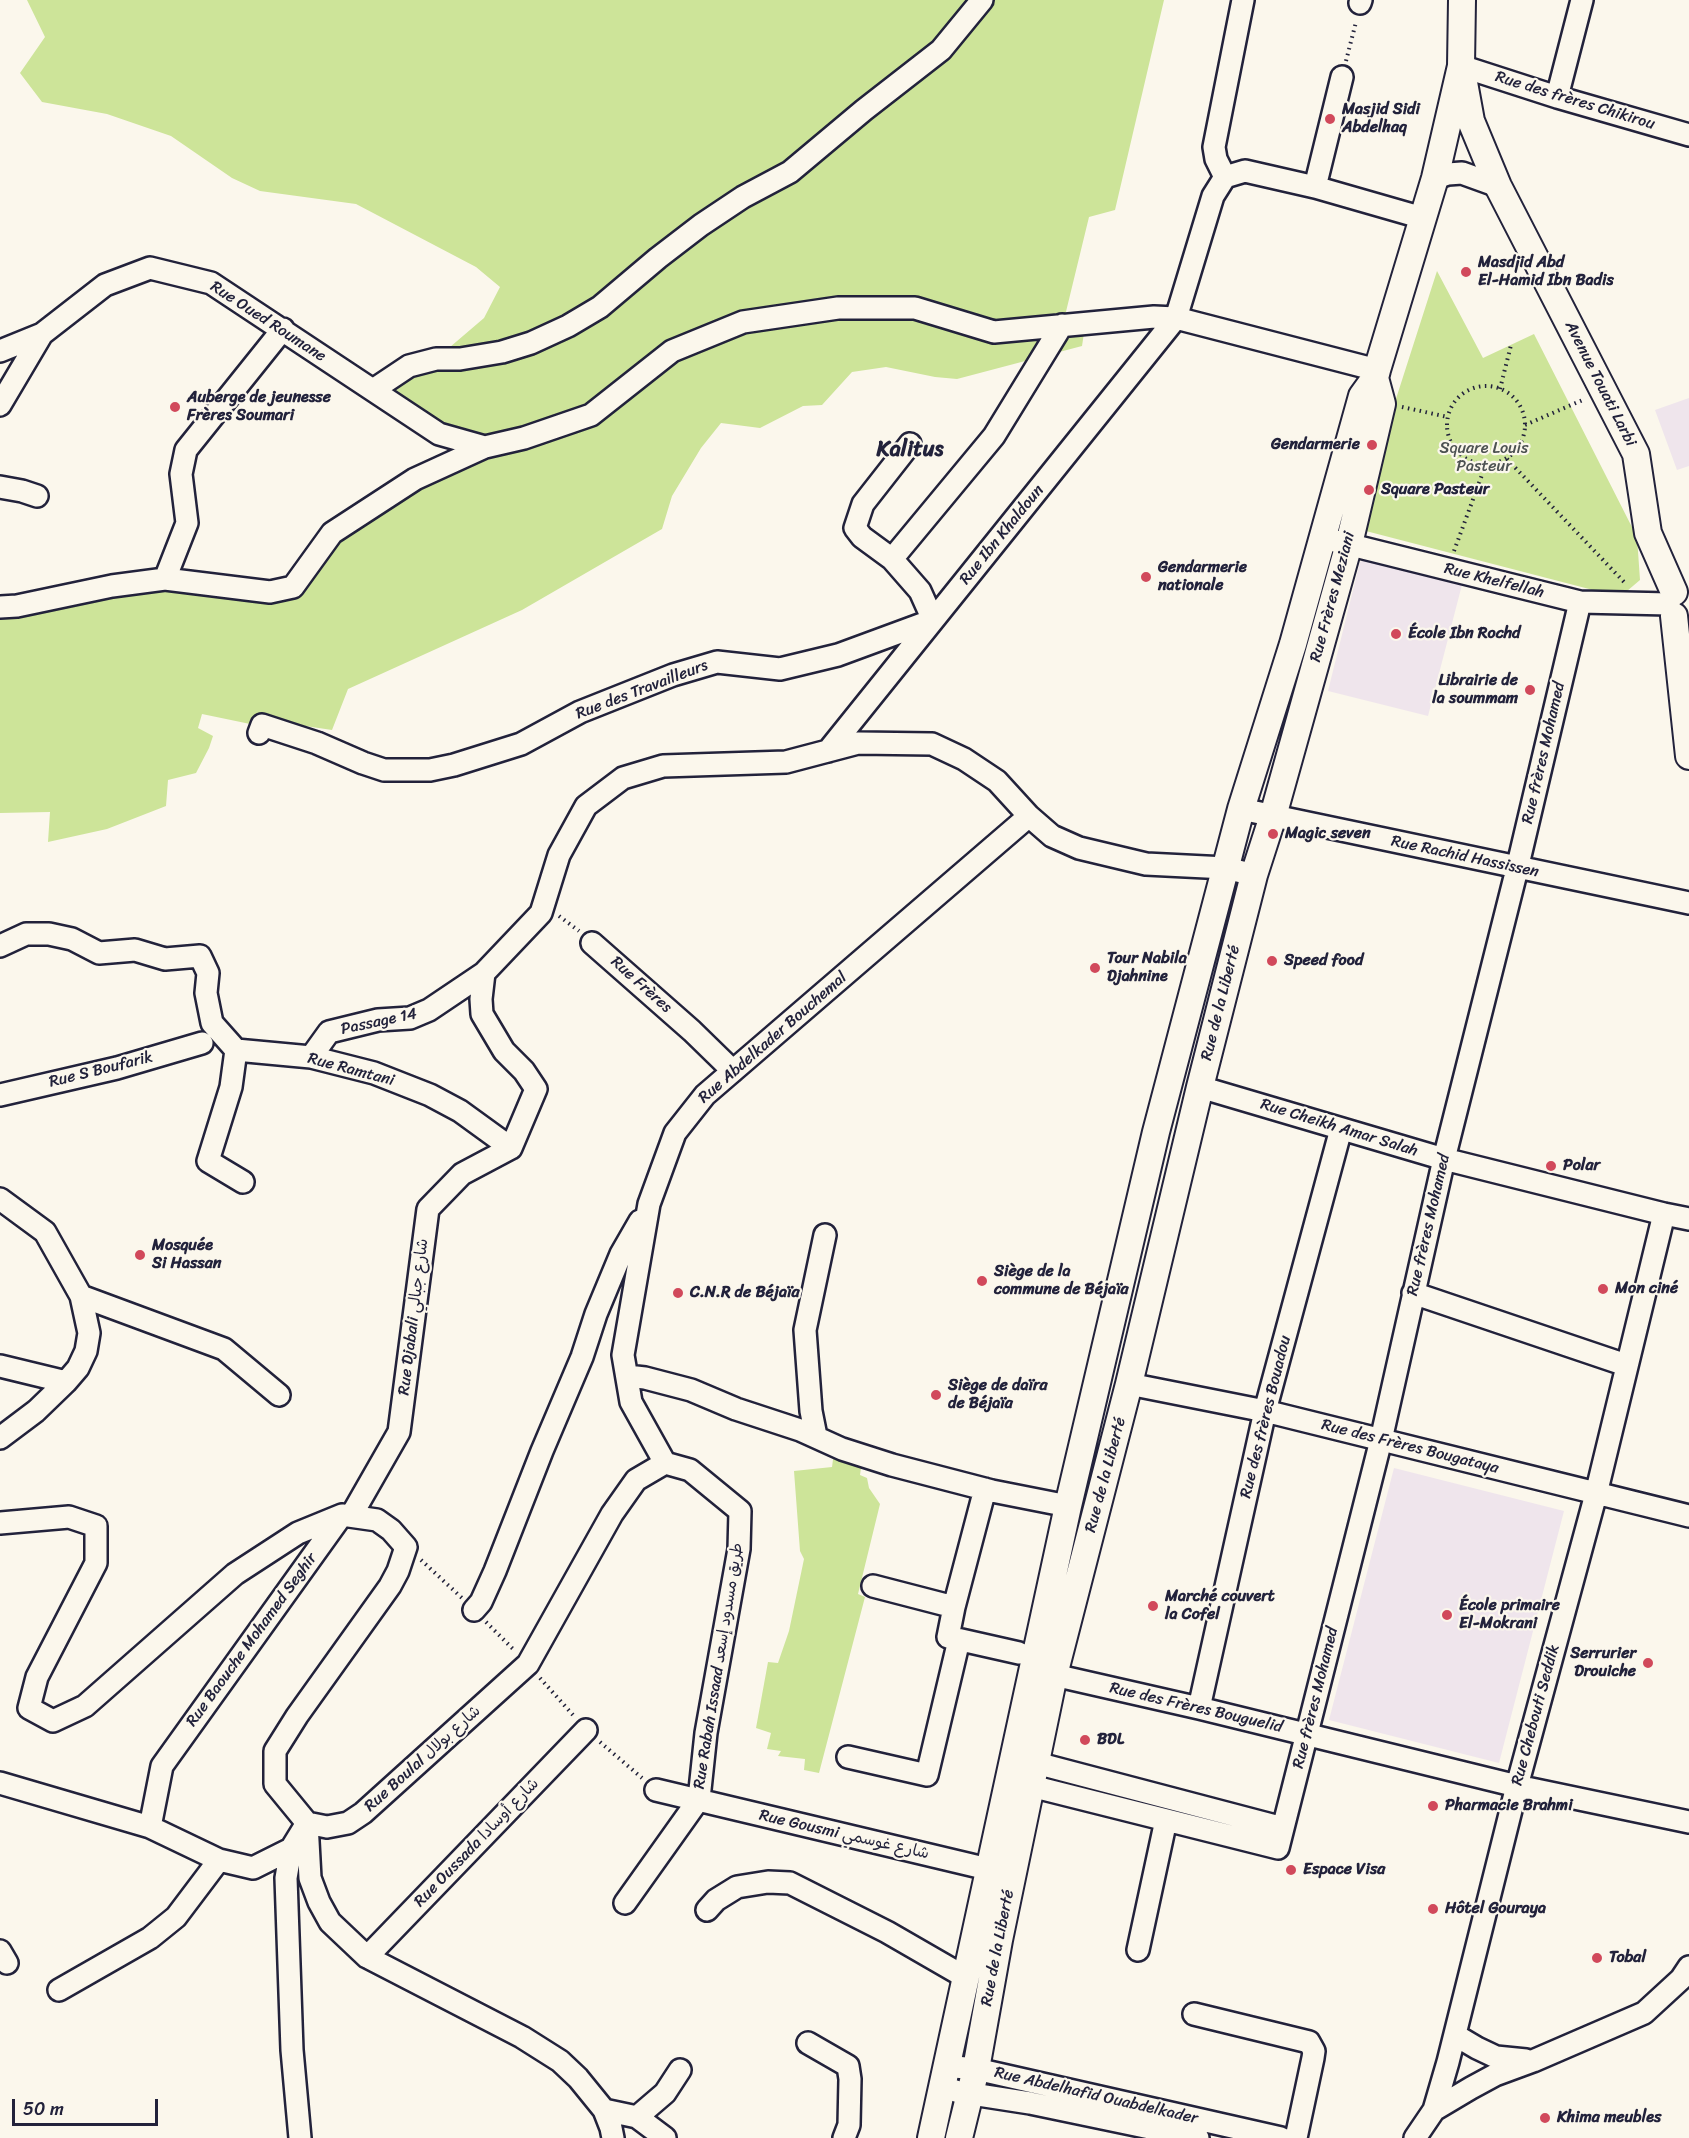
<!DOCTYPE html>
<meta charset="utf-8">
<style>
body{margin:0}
#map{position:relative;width:1689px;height:2138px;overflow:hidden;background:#fbf7ec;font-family:Sriracha,sans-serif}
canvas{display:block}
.scale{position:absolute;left:12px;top:2099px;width:146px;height:27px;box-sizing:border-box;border:3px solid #22223b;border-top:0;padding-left:8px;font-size:18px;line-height:21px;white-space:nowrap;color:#22223b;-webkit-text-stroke:4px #fbf7ec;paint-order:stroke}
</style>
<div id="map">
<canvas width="1689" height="2138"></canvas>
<div class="scale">50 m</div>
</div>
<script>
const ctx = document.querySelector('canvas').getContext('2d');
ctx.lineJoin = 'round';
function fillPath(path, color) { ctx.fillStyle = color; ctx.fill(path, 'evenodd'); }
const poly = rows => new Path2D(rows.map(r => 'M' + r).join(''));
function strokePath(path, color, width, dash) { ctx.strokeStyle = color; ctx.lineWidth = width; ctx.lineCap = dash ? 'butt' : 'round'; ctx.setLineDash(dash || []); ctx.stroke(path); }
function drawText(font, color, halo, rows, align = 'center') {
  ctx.font = font + ' Sriracha,"Playpen Sans Arabic",sans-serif'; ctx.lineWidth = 4.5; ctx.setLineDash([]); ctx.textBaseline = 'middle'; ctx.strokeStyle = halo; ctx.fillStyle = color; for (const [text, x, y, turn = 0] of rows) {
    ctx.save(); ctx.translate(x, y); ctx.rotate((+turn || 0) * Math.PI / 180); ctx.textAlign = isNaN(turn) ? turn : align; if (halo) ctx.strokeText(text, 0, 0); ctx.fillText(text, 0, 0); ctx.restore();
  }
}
const built = poly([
 [1689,398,1689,466,1677,470,1655,410],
 [1372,556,1464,577,1428,716,1328,691,1360,562],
 [1394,1468,1564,1511,1499,1763,1329,1720]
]);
const green = poly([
 [27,0,1164,0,1115,210,1089,217,1063,324,1084,333,1082,346,957,379,935,377,886,367,852,372,822,405,803,406,760,428,721,423,701,448,672,496,662,529,522,610,348,689,332,730,292,724,255,725,202,714,198,728,213,736,209,748,196,773,168,780,166,806,107,829,48,842,50,812,0,813,0,607,112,586,293,587,332,533,484,448,373,390,436,359,484,318,500,287,476,267,356,204,260,191,232,178,171,136,107,114,42,102,20,73,45,37],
 [1437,271,1483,358,1534,334,1637,537,1640,580,1620,597,1362,530,1394,405],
 [834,1452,862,1461,860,1475,867,1478,869,1488,880,1504,858,1594,865,1597,819,1773,804,1770,805,1759,778,1756,781,1751,767,1749,771,1733,756,1728,768,1662,778,1663,789,1631,804,1559,800,1551,794,1471,832,1467]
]);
const path = poly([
 [1346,61,1356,22],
 '1447 425a39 39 0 1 1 78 0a39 39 0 1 1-78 0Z',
 [1500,389,1511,345],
 [1402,407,1448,417],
 [1525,425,1585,399],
 [1507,459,1624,582],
 [1454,551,1486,464],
 [559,916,579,931],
 [421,1560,462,1598],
 [486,1622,515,1651],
 [540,1678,573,1715],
 [600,1742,642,1778]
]);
const minor = poly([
 [1360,3,1361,0],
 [1461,66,1557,97,1689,135],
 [1557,97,1582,0],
 [1225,177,1216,159,1214,147,1243,0],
 [1435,178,1448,174,1462,173,1498,186],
 [1315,187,1342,77],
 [0,351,42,334,105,285,150,268,211,283,439,434,485,447,524,438,591,415,672,351,743,322,838,308,915,308,994,332,1154,317,1176,318,1377,370],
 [373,390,409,366,436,359,460,359,502,352,531,343,568,326,600,307,658,258,701,225,743,197,790,172,864,110,941,50,982,0],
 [0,405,42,334],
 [0,487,22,491,37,496],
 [1335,541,1580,602,1669,604],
 [892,559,994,436,1062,325],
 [165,579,187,523,181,474,186,450,283,329],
 [0,607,17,606,112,586,165,579,270,592,293,587,332,533,415,479,485,447],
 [259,733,262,725,317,743,363,763,384,770,430,770,454,765,521,744,580,712,673,675,717,662,780,669,838,655,933,620,920,591,892,559,862,537,855,528,863,504,910,444],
 [828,751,1176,318,1213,196,1225,177,1245,171,1315,187,1423,218],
 [1241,809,1689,903],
 [592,943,692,1031,733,1071],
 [0,946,26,934,49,934,72,939,99,953,135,950,165,959,200,956,208,973,206,993,212,1023,236,1050,311,1057,374,1073,430,1095,460,1111,511,1148],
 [236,1050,231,1087,208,1161,243,1182],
 [311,1057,329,1032,378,1020,410,1018,429,1010,484,973],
 [1200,1087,1444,1159,1664,1214,1689,1219],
 [0,1095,117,1068,202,1043],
 [511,1148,536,1089,524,1071,504,1051,482,1014,481,999,484,973,541,913,559,855,586,806,623,778,663,766,786,762,858,743,932,744,964,759,997,781,1029,816,1052,836,1079,848,1146,864,1226,868,1254,875],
 [0,1199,45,1232,81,1296,89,1333,86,1351,78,1368,66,1382,36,1411,0,1438],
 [1413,1293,1626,1365],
 [81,1296,224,1349,279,1395],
 [0,1366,66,1382],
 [627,1376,645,1378,691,1390,736,1409,800,1430,842,1449,892,1465,992,1491,1068,1506],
 [1129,1384,1265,1411,1689,1516],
 [816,1436,811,1411,805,1330,825,1235],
 [665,1463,631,1402,623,1355,649,1204,675,1133,705,1095,1029,816],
 [351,1516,399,1432,428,1209,462,1174,511,1148],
 [0,1523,69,1517,96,1526,96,1563,37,1677,29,1708,53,1721,85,1706,235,1574,298,1533,342,1515,377,1520,391,1530,406,1547,398,1571,390,1586,297,1716,275,1751,275,1784,307,1823,310,1878,319,1902,330,1922,367,1957,522,2037,560,2061,578,2078,604,2110,611,2128,613,2138],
 [873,1586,954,1607,985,1489],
 [954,1607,948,1637,1019,1653],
 [474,1610,481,1602,495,1571,542,1451,582,1357,596,1314,621,1254,640,1221],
 [1054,1675,1199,1708,1517,1786,1689,1822],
 [1199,1708,1265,1411,1341,1129],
 [848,1757,927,1775,959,1640],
 [1036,1763,1283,1828],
 [0,1783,150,1827,219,1860,253,1868,291,1849],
 [1031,1786,1278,1848,1381,1440,1444,1159,1517,869,1580,602],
 [656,1790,988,1869],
 [150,1827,162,1766,342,1515],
 [707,1910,716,1900,737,1887,768,1882,790,1883,887,1932,965,1977],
 [1138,1950,1166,1820],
 [0,1951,7,1963],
 [367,1957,586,1730],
 [59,1990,150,1938,176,1917,219,1860],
 [1194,2014,1309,2042,1314,2051,1313,2058,1296,2138],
 [1455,2035,1477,2048,1496,2057,1526,2060],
 [808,2043,848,2066,850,2079,849,2125,844,2138],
 [947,2070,955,2067,976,2069,1281,2138],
 [943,2084,949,2089,959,2092,1030,2103,1198,2138],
 [604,2110,637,2117,665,2138],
 [1434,2110,1448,2062,1517,1786,1596,1494,1664,1214],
 [637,2117,665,2093,680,2070],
 [300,2138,292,2050,286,1878,291,1849,307,1823,327,1827,348,1823,363,1813,528,1664,612,1514,636,1480,665,1463,690,1470,740,1511,739,1549,706,1733,699,1799,625,1903],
 [1415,2138,1434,2110,1471,2088,1495,2075,1533,2061,1644,2013,1681,1979,1689,1967]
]);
const major = poly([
 [1462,0,1461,66,1471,121,1498,186,1636,454,1648,533,1674,592],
 [1674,616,1689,756],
 [931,2138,1068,1506,1156,1132,1241,809,1293,644,1362,396,1375,378,1377,370,1435,178,1461,66],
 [959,2138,976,2069,999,1940,1054,1675,1129,1384,1200,1087,1254,875,1273,816,1349,544,1382,404,1375,378]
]);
const markers = [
 [1330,119,6,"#d1495b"],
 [1466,272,6,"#d1495b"],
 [175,407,6,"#d1495b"],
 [1372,445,6,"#d1495b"],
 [1369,490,6,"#d1495b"],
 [1146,577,6,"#d1495b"],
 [1396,634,6,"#d1495b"],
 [1530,690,6,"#d1495b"],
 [1273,834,6,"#d1495b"],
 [1272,961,6,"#d1495b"],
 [1095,968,6,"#d1495b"],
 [1551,1166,6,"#d1495b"],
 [140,1255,6,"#d1495b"],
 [982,1281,6,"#d1495b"],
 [1603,1289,6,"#d1495b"],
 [678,1293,6,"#d1495b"],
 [936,1395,6,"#d1495b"],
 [1153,1606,6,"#d1495b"],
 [1447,1615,6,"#d1495b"],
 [1648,1663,6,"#d1495b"],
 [1085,1740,6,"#d1495b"],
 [1433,1806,6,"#d1495b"],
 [1291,1870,6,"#d1495b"],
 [1433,1909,6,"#d1495b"],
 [1597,1958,6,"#d1495b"],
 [1545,2118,6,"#d1495b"]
];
const streetNames = [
 ["Rue des frères Chikirou",1575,101,17],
 ["Rue Oued Roumane",268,322,33],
 ["Avenue Touati Larbi",1600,384,63],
 ["Rue Ibn Khaldoun",1002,535,-51],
 ["Rue Khelfellah",1494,581,14],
 ["Rue Frères Meziani",1333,597,-75],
 ["Rue des Travailleurs",642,690,-21],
 ["Rue frères Mohamed",1544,753,-77],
 ["Rue Rachid Hassissen",1465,857,12],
 ["Rue Frères",641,985,42],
 ["Rue de la Liberté",1221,1003,-76],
 ["Passage 14",379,1022,-12],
 ["Rue Abdelkader Bouchemal",773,1038,-41],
 ["Rue S Boufarik",101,1070,-14],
 ["Rue Ramtani",351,1070,15],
 ["Rue Cheikh Amar Salah",1339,1128,17],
 ["Rue frères Mohamed",1429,1225,-77],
 ["Rue Djabali شارع جبالي",414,1317,-83],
 ["Rue des frères Bouadou",1266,1417,-76],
 ["Rue des Frères Bougataya",1410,1447,14],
 ["Rue de la Liberté",1106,1475,-75],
 ["Rue Baouche Mohamed Seghir",252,1640,-54],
 ["Rue Rabah Issaad طريق مسدود إسعد",719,1666,-81],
 ["Rue frères Mohamed",1316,1698,-76],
 ["Rue des Frères Bouguelid",1196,1708,13],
 ["Rue Chebouti Seddik",1536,1715,-75],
 ["Rue Boulal شارع بولال",423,1759,-42],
 ["Rue Gousmi شارع غوسمي",844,1835,13],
 ["Rue Oussada شارع أوسادا",477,1843,-46],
 ["Rue de la Liberté",998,1948,-79],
 ["Rue Abdelhafid Ouabdelkader",1096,2096,13]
];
const poiNames = [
 ["Masjid Sidi",1342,110],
 ["Abdelhaq",1342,128],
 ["Masdjid Abd",1478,263],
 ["El-Hamid Ibn Badis",1478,281],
 ["Auberge de jeunesse",187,398],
 ["Frères Soumari",187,416],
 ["Gendarmerie",1360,445,"right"],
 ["Square Pasteur",1381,490],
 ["Gendarmerie",1158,568],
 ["nationale",1158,586],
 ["École Ibn Rochd",1408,634],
 ["Librairie de",1518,681,"right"],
 ["la soummam",1518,699,"right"],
 ["Magic seven",1285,834],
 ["Tour Nabila",1107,959],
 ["Djahnine",1107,977],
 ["Speed food",1284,961],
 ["Polar",1563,1166],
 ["Mosquée",152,1246],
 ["Si Hassan",152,1264],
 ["Siège de la",994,1272],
 ["commune de Béjaïa",994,1290],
 ["Mon ciné",1615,1289],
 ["C.N.R de Béjaïa",690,1293],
 ["Siège de daïra",948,1386],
 ["de Béjaïa",948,1404],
 ["Marché couvert",1165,1597],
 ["la Cofel",1165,1615],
 ["École primaire",1459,1606],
 ["El-Mokrani",1459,1624],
 ["Serrurier",1636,1654,"right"],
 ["Drouiche",1636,1672,"right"],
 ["BDL",1097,1740],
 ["Pharmacie Brahmi",1445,1806],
 ["Espace Visa",1303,1870],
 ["Hôtel Gouraya",1445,1909],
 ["Tobal",1609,1958],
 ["Khima meubles",1557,2118]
];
const parkNames = [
 ["Square Louis",1484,449],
 ["Pasteur",1484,467]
];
const districtNames = [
 ["Kalitus",910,450]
];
fillPath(built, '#efe5ec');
fillPath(green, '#cde499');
strokePath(minor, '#22223b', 26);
strokePath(major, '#22223b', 30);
strokePath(path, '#22223b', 4, [1.5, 4.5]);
strokePath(minor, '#fbf7ec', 21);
strokePath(major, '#fbf7ec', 26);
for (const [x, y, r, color] of markers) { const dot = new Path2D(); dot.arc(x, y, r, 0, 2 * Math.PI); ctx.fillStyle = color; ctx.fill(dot); strokePath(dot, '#fbf7ec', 2); }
drawText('16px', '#22223b', '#fbf7ec', streetNames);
drawText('bold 16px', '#22223b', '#fbf7ec', poiNames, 'left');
drawText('16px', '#4d5252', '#fbf7ec', parkNames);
drawText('bold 22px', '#22223b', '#fbf7ec', districtNames);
</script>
